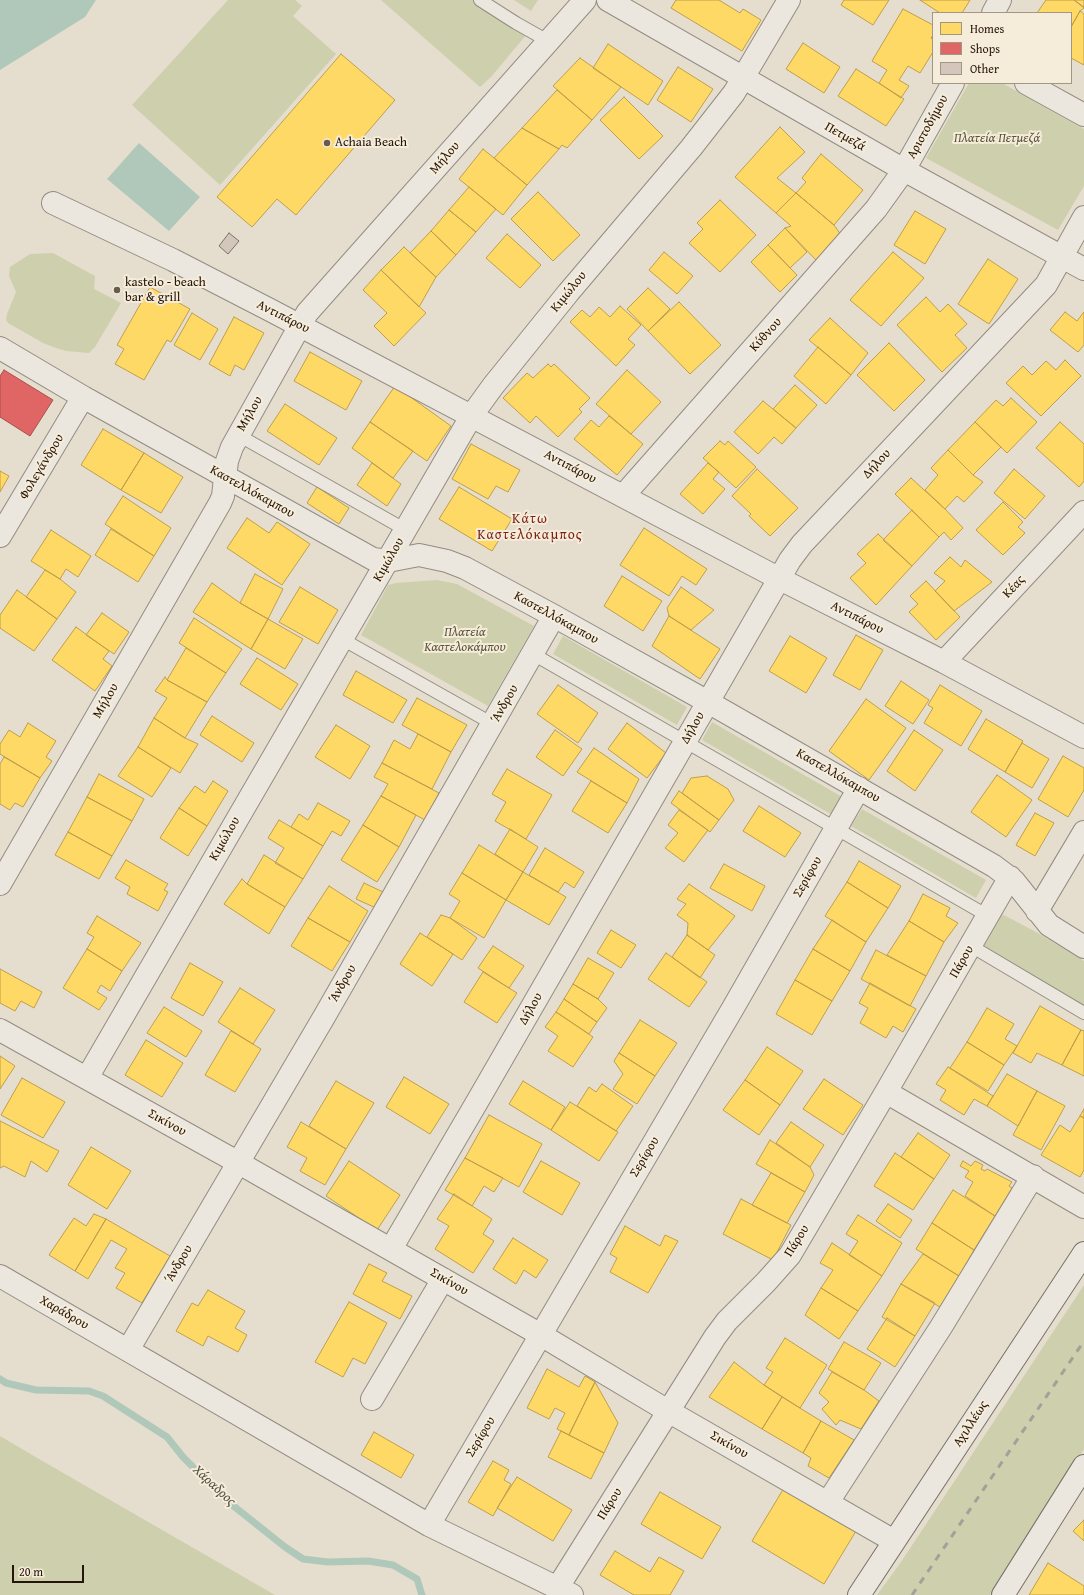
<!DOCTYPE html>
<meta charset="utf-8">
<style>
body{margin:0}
#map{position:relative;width:1084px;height:1595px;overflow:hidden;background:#e5dece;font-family:"Gentium Book Plus",serif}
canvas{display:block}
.legend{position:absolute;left:932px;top:12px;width:140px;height:72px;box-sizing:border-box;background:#f5ecd9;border:1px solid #a29687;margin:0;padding:5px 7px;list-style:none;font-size:12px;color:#26150b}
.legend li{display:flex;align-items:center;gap:8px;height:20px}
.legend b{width:20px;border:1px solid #a29687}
.scale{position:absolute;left:12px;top:1565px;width:72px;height:18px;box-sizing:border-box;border:2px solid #26150b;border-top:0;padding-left:5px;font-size:12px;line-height:14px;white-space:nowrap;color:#26150b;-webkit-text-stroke:3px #f5ecd9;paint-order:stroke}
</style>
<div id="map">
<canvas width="1084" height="1595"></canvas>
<ul class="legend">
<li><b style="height:11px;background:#ffd966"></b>Homes</li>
<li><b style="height:11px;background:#e06666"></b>Shops</li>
<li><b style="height:11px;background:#d4c6bb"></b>Other</li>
</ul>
<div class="scale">20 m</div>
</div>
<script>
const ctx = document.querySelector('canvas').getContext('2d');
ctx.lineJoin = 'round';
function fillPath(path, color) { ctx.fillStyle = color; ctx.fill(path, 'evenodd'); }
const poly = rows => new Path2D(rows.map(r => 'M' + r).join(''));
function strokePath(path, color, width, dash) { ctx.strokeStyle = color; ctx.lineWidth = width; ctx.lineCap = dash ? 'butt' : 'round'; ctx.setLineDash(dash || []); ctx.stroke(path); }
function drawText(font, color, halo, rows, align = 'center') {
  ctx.font = font + ' "Gentium Book Plus",serif'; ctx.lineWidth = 4; ctx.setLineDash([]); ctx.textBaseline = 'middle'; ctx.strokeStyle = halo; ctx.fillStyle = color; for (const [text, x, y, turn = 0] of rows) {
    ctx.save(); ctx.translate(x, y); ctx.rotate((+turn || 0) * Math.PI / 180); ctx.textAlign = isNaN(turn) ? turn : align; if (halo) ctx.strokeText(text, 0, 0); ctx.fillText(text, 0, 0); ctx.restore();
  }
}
const green = poly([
 [228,0,295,0,302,6,293,16,336,54,220,185,132,105],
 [381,0,479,0,527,34,491,77,480,87],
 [514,0,538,0,531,11],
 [969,83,1002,83,1084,129,1084,186,1058,230,926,158],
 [53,253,95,276,94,289,121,303,95,347,89,353,66,351,56,348,43,343,8,323,6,320,7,314,16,292,9,276,10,267,30,254],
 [437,580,457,584,534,626,488,706,361,635,388,585,396,583],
 [563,636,687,707,677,725,553,654],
 [712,722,844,798,834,816,702,740],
 [862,809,986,880,976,898,851,826],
 [1002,914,1036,932,1084,961,1084,1006,984,946],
 [1084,1285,1084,1449,1051,1502,990,1595,877,1595,901,1562],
 [0,1436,39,1459,275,1595,0,1595]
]);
const water = poly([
 [0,0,96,0,85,17,0,70],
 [139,143,200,197,169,231,107,179]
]);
const homes = poly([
 [676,0,719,0,740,13,743,9,761,20,742,51,671,8,676,0],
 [844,0,889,0,873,25,841,5,844,0],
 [920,0,970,0,962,13,940,13,920,0],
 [1046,0,1074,0,1084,8,1080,11,1071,27,1071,13,1037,13,1046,0],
 [1074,0,1084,0,1084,7,1074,0],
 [903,9,933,25,933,35,931,38,933,40,933,52,920,73,908,66,899,80,909,86,901,98,879,83,887,70,872,61,903,9],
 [1080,11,1084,14,1084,65,1071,58,1071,27,1080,11],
 [803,43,840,67,824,93,786,69,803,43],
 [608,44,663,81,648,105,593,68,608,44],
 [341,54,395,100,296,215,277,199,252,227,217,197,341,54],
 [580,58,621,87,592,120,553,86,580,58],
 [678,67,713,89,691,122,657,100,678,67],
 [856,69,904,99,886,126,838,96,856,69],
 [557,90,592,120,567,148,562,145,559,149,522,128,557,90],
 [624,97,663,136,639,159,600,120,624,97],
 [780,127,805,152,777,178,796,193,776,213,735,177,780,127],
 [522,128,559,149,527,185,494,158,522,128],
 [483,149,527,185,503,215,459,179,483,149],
 [821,154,863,190,834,225,796,193,806,182,802,178,821,154],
 [469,187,496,209,476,232,449,210,469,187],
 [538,192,580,235,553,261,511,219,538,192],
 [796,193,834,225,841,235,818,262,785,228,791,226,776,213,796,193],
 [720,200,756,235,720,272,689,243,703,229,697,223,720,200],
 [449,210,476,232,456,255,431,231,449,210],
 [915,211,946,229,925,264,894,245,915,211],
 [785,228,807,252,790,268,768,245,785,228],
 [431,231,456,255,436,277,410,253,431,231],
 [507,234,541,265,520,288,486,258,507,234],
 [768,245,797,275,780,292,751,262,768,245],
 [404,247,436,277,419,307,381,270,404,247],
 [664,252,693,276,677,294,649,270,664,252],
 [893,252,924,278,881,326,850,300,893,252],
 [988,259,1018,279,989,324,958,304,988,259],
 [381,270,426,313,394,346,374,326,387,313,363,290,381,270],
 [150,287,190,309,171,342,167,340,144,380,115,364,124,349,117,345,150,287],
 [648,288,670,309,648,331,627,309,648,288],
 [926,297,940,312,948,304,967,324,955,335,967,348,942,372,897,325,926,297],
 [679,302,721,345,690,374,648,331,679,302],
 [620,306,641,325,628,339,635,345,616,366,570,322,582,310,590,317,599,307,610,317,620,306],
 [1065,312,1077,321,1084,312,1084,345,1078,352,1050,330,1065,312],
 [192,313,218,329,200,360,174,345,192,313],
 [234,317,264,333,244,370,235,365,230,376,209,364,234,317],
 [830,318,868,353,851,375,809,340,830,318],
 [889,343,925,380,894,411,857,375,889,343],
 [818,347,851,375,826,404,794,376,818,347],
 [310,352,362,381,346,410,294,381,310,352],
 [1065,360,1081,376,1041,416,1006,383,1023,366,1032,375,1046,361,1056,370,1065,360],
 [548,364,551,367,554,364,590,398,579,409,582,412,558,437,536,416,530,423,503,398,527,373,533,378,548,364],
 [627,370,661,402,631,434,596,404,627,370],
 [795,385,817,405,796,428,773,409,795,385],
 [395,386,451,426,427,461,370,422,395,386],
 [1011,398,1037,422,1007,453,975,422,996,400,1003,406,1011,398],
 [763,401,796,428,782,444,774,437,758,454,734,432,763,401],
 [285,404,337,438,319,465,267,431,285,404],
 [609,416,643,444,617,475,574,439,591,420,599,427,609,416],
 [370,422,413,451,393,478,352,448,370,422],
 [975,422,1001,447,973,475,948,450,975,422],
 [1060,422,1084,444,1084,481,1079,487,1036,448,1060,422],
 [103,429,144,453,121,490,81,465,103,429],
 [720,441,725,445,728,441,756,467,736,488,703,458,720,441],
 [471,444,520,470,508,492,496,486,488,499,452,479,471,444],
 [948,450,973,475,983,482,964,502,957,496,945,509,925,490,938,475,931,468,948,450],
 [144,453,183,477,161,513,121,490,144,453],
 [372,463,401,484,387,506,357,485,372,463],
 [708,463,719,472,713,479,725,489,703,514,680,494,708,463],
 [757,469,798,508,770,536,749,516,751,514,732,496,757,469],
 [1014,469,1045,496,1025,519,994,493,1014,469],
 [0,471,9,476,0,492,0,471],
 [911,478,945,509,963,528,951,540,944,532,939,537,895,494,911,478],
 [317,487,349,508,339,524,307,503,317,487],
 [459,487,512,519,492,551,439,519,459,487],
 [123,496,171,528,154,556,105,524,123,496],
 [1003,502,1023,522,1018,527,1025,533,1003,555,976,530,1003,502],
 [912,510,939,537,912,566,883,540,912,510],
 [247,518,269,533,277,522,310,544,282,585,227,548,247,518],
 [644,528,707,569,696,585,682,576,669,596,620,565,644,528],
 [111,529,154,556,138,582,95,555,111,529],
 [51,530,91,556,78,577,66,569,60,579,31,561,51,530],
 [878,534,912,566,876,605,850,578,866,563,857,554,878,534],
 [950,557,961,567,965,560,992,582,954,611,935,591,945,581,934,573,950,557],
 [45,570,60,579,76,592,57,619,26,597,45,570],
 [255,574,283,589,268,619,240,603,255,574],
 [622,576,662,601,643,631,604,606,622,576],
 [926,581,960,617,936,640,909,612,918,604,910,596,926,581],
 [212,583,240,603,268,619,251,649,193,612,212,583],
 [300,587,338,610,318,644,279,622,300,587],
 [681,587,714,610,691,630,669,616,667,608,681,587],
 [17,590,57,619,34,651,0,628,0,615,17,590],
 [102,613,129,632,114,654,86,635,102,613],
 [669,616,720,649,700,679,652,646,669,616],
 [194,618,242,649,226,673,179,643,194,618],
 [268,619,303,639,285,669,251,649,268,619],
 [76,627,109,651,103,659,112,666,95,691,52,660,76,627],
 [856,635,883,650,860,690,833,675,856,635],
 [790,636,827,658,806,693,769,671,790,636],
 [186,648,226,673,207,702,167,680,186,648],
 [257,658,298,684,281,710,240,684,257,658],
 [356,671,407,700,393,723,343,695,356,671],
 [165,677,167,680,207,702,185,738,154,718,167,698,155,691,165,677],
 [901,681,929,700,913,724,885,706,901,681],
 [558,685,598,713,578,743,537,714,558,685],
 [940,685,982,711,961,746,924,723,933,708,928,705,940,685],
 [417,698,467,725,451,752,402,725,417,698],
 [866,699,906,728,869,780,829,751,866,699],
 [212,716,254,743,242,762,200,735,212,716],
 [154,718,185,738,198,744,180,773,138,747,154,718],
 [986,719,1023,741,1005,772,968,749,986,719],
 [28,723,56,741,46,757,52,761,40,778,0,754,0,744,9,730,20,737,28,723],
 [627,723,666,753,647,778,608,749,627,723],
 [336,725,370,746,350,779,315,757,336,725],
 [555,730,582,749,563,776,536,757,555,730],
 [914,730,943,750,915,791,887,771,914,730],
 [418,734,451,752,432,789,382,763,394,740,410,749,418,734],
 [1022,743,1049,759,1032,788,1005,772,1022,743],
 [138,747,171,768,152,797,118,776,138,747],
 [594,748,639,779,627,803,577,772,594,748],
 [1063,756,1084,768,1084,790,1068,817,1038,799,1063,756],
 [4,757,40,778,23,807,15,803,10,810,0,804,0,764,4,757],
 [382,763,439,793,425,820,381,796,388,784,374,777,382,763],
 [507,769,552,795,526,839,495,821,506,802,492,794,507,769],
 [99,774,144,799,132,821,87,797,99,774],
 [997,775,1032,800,1006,837,971,812,997,775],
 [707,776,728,789,734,800,719,820,682,793,691,778,707,776],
 [213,781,228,791,207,826,179,808,195,786,205,793,213,781],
 [591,781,627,803,608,833,572,811,591,781],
 [679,791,719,820,710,832,671,803,679,791],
 [381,796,416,815,399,847,363,825,381,796],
 [87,797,132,821,112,856,68,832,87,797],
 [318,803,350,821,341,836,332,831,323,846,291,827,299,814,308,820,318,803],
 [759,806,801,833,785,857,743,831,759,806],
 [179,808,207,826,188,856,160,838,179,808],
 [679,810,708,830,684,862,665,848,678,833,668,825,679,810],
 [1035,813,1054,823,1035,856,1016,845,1035,813],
 [279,820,323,846,303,879,275,863,284,848,268,838,279,820],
 [363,825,399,847,377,882,341,860,363,825],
 [510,829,538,847,523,872,495,854,510,829],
 [68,832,112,856,99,879,55,855,68,832],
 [479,845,523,872,506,900,462,873,479,845],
 [545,848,584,872,574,888,565,882,558,892,529,875,545,848],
 [264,855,303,879,285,907,247,884,264,855],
 [126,860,168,884,164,890,168,892,158,911,127,894,130,887,115,878,126,860],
 [859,861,901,886,888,908,847,882,859,861],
 [724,864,765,886,752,911,710,888,724,864],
 [523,872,566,897,549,925,506,900,523,872],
 [462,873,506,900,484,938,450,918,460,901,449,894,462,873],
 [242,879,247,884,285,907,269,934,224,904,242,879],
 [847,882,888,908,866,942,825,916,847,882],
 [364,883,383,892,376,908,356,899,364,883],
 [689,884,735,916,708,950,687,935,688,923,677,915,686,904,677,899,689,884],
 [329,886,368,911,350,942,308,918,329,886],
 [923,894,950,908,946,916,958,923,944,942,909,921,923,894],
 [441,915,450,918,477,938,462,960,427,937,441,915],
 [97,916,141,943,122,971,87,949,94,937,87,933,97,916],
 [308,918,350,942,332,971,291,946,308,918],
 [832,920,866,942,850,971,813,949,832,920],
 [909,921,944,942,926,976,887,955,909,921],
 [611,930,636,945,621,968,597,953,611,930],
 [420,933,453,954,432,986,400,964,420,933],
 [687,935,715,955,700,978,672,957,687,935],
 [493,946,524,966,509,988,478,968,493,946],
 [87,949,122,971,110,991,101,985,97,992,107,998,99,1010,63,988,87,949],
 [813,949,850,971,832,1001,795,980,813,949],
 [876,950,926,976,910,1006,861,979,876,950],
 [666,953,707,982,689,1007,648,979,666,953],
 [588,958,614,973,598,999,573,984,588,958],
 [190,963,223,982,203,1016,171,998,190,963],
 [0,969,42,992,34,1008,21,1001,15,1011,0,1003,0,969],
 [483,972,517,993,497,1023,464,1002,483,972],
 [795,980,832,1001,812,1035,776,1014,795,980],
 [870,983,916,1009,903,1032,893,1026,886,1038,860,1023,868,1008,859,1003,870,983],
 [573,984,598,999,607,1008,597,1022,564,999,573,984],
 [240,988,275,1010,253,1044,218,1022,240,988],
 [564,999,597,1022,589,1034,556,1012,564,999],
 [1040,1006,1081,1030,1062,1065,1037,1053,1031,1063,1013,1053,1040,1006],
 [164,1007,202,1031,186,1057,147,1033,164,1007],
 [987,1008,1014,1024,1005,1039,1017,1046,1004,1065,967,1042,987,1008],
 [556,1012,593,1037,573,1067,548,1051,558,1036,545,1027,556,1012],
 [640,1020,677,1043,655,1076,619,1053,640,1020],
 [1081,1030,1084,1031,1084,1076,1062,1065,1081,1030],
 [231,1031,261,1049,235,1092,205,1075,231,1031],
 [146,1040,183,1063,162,1097,125,1075,146,1040],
 [967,1042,1004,1065,988,1091,950,1068,967,1042],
 [767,1047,803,1071,780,1105,745,1080,767,1047],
 [619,1053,655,1076,637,1104,613,1089,623,1074,614,1061,619,1053],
 [0,1056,15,1066,0,1089,0,1056],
 [948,1067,993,1096,987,1106,974,1099,964,1115,940,1100,946,1090,936,1084,948,1067],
 [1007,1074,1037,1091,1018,1126,987,1106,1007,1074],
 [404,1077,449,1104,430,1134,386,1107,404,1077],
 [22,1078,65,1102,43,1138,1,1115,22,1078],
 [824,1079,863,1105,843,1135,803,1109,824,1079],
 [745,1080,780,1105,759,1135,723,1110,745,1080],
 [336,1081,374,1103,346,1149,309,1126,336,1081],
 [523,1081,565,1107,551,1130,509,1104,523,1081],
 [602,1084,633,1106,616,1131,577,1106,589,1087,596,1092,602,1084],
 [1037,1091,1065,1106,1041,1150,1013,1135,1037,1091],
 [570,1102,618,1132,599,1161,551,1130,570,1102],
 [1084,1109,1084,1118,1080,1116,1084,1109],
 [489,1115,542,1144,519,1187,465,1158,489,1115],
 [1080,1116,1084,1118,1084,1170,1080,1177,1041,1155,1060,1125,1070,1132,1080,1116],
 [0,1121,59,1151,47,1172,31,1161,25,1177,4,1166,0,1168,0,1121],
 [301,1122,346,1149,325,1185,300,1171,307,1158,287,1147,301,1122],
 [791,1122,824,1145,810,1167,776,1143,791,1122],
 [918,1133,950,1155,934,1179,901,1157,918,1133],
 [770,1140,810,1167,814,1175,805,1192,756,1164,770,1140],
 [91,1147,131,1171,107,1209,68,1185,91,1147],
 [895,1153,934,1179,913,1210,874,1186,895,1153],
 [465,1158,503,1178,494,1192,484,1186,472,1206,445,1190,465,1158],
 [349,1161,400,1195,377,1230,326,1196,349,1161],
 [541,1161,580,1183,562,1215,523,1192,541,1161],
 [963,1161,971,1166,975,1161,983,1165,981,1169,985,1171,987,1169,1012,1182,1009,1186,1012,1188,995,1216,965,1196,973,1182,965,1177,969,1171,960,1166,963,1161],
 [771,1173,805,1192,787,1223,752,1205,771,1173],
 [953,1190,995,1216,974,1250,932,1223,953,1190],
 [454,1194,492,1219,483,1234,494,1241,473,1273,435,1249,449,1226,437,1219,454,1194],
 [741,1199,791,1225,773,1260,723,1234,741,1199],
 [888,1204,912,1220,900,1238,876,1221,888,1204],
 [94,1214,106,1219,75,1271,49,1255,74,1218,86,1226,94,1214],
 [858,1215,902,1243,882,1276,849,1255,858,1241,846,1234,858,1215],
 [106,1219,170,1256,142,1303,116,1288,125,1273,115,1268,127,1249,111,1240,88,1279,75,1271,106,1219],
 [932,1223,974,1250,959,1276,916,1249,932,1223],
 [625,1226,660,1246,665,1235,678,1241,648,1293,610,1272,617,1258,610,1254,625,1226],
 [513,1238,548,1260,536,1278,524,1270,516,1284,493,1269,513,1238],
 [832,1243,882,1276,858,1311,821,1288,833,1270,820,1263,832,1243],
 [923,1254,959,1276,940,1307,901,1284,923,1254],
 [369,1264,387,1273,382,1281,412,1296,400,1319,353,1294,369,1264],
 [901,1284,935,1303,915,1336,882,1317,901,1284],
 [821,1288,858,1311,839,1339,805,1315,821,1288],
 [208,1290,245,1311,235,1328,247,1335,238,1352,208,1336,203,1346,176,1331,192,1303,198,1306,208,1290],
 [349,1302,387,1323,365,1364,353,1358,343,1377,315,1362,349,1302],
 [887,1318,915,1336,895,1367,867,1349,887,1318],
 [785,1338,827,1365,800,1408,764,1385,773,1372,766,1368,785,1338],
 [844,1342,881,1363,864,1390,828,1369,844,1342],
 [734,1362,764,1385,782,1397,762,1429,709,1397,734,1362],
 [547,1369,579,1387,585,1376,595,1382,569,1435,557,1429,565,1413,555,1408,549,1419,527,1408,547,1369],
 [832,1372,864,1390,879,1401,861,1429,840,1420,836,1425,822,1409,829,1402,819,1393,832,1372],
 [595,1382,618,1423,604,1453,569,1435,595,1382],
 [782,1397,821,1421,803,1453,762,1429,782,1397],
 [821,1421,854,1440,829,1478,808,1466,811,1458,803,1453,821,1421],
 [561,1431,604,1453,591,1479,548,1457,561,1431],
 [374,1432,414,1455,401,1478,361,1455,374,1432],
 [493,1461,509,1470,504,1480,511,1484,493,1516,468,1502,493,1461],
 [517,1477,572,1510,553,1541,497,1508,517,1477],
 [784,1488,856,1531,824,1584,752,1541,784,1488],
 [660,1492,721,1527,702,1559,641,1524,660,1492],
 [1084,1520,1084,1541,1073,1531,1084,1520],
 [615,1551,650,1572,659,1557,684,1571,670,1595,634,1595,600,1575,615,1551],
 [1048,1563,1084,1586,1084,1595,1029,1595,1048,1563]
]);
const shops = poly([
 [4,370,53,400,30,436,0,417,0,376,4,370]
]);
const stream = poly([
 [0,1379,6,1383,36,1390,89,1391,103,1396,167,1437,183,1457,226,1500,285,1547,303,1559,328,1562,368,1561,393,1565,417,1579,422,1595]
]);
const building = poly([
 [229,233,239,241,228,254,219,246,229,233]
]);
const lane = poly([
 [480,0,516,23,548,41],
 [238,435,406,530],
 [342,639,493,724],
 [533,654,988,916],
 [971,946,1084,1013]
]);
const street = poly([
 [608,0,904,170,1084,269],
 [993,13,1000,0],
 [1026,83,1084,115],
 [53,203,173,260,272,311,778,578,944,662,1084,737],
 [0,348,83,397,373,559,388,561,419,555,447,561,465,568,554,616,708,702,994,866,1014,881,1049,925,1084,947],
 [623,496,876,209,904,170,953,83],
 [0,536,83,397],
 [944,662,1084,512],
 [0,884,220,503,223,496,227,461,232,447,307,313,585,0],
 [1037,911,1084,832],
 [0,1030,239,1163,541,1335,668,1411,894,1541],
 [87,1078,472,415,493,386,568,293,691,148,734,93,789,0],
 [886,1092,1084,1207],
 [391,1249,477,1102,790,560,802,544,1046,285,1084,217],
 [0,1276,429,1525,572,1595],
 [128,1350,324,1017,554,616],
 [372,1399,443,1279],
 [828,1502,941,1327,1033,1176],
 [429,1525,733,1008,859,788],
 [558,1587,715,1337,727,1321,766,1282,790,1255,886,1092,1010,877]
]);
const secondary = poly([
 [859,1595,1084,1253],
 [1003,1595,1084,1466]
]);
const rail = poly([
 [912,1595,1084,1341]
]);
const markers = [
 [327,143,4,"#695b4f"],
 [117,290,4,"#695b4f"]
];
const streetNames = [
 ["Αριστοδήμου",928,127,-61],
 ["Πετμεζά",845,137,30],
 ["Μήλου",445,158,-49],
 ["Κιμώλου",569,292,-51],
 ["Αντιπάρου",283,317,27],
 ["Κύθνου",766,335,-48],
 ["Μήλου",250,414,-60],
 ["Δήλου",877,464,-47],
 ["Φολεγάνδρου",42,467,-59],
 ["Αντιπάρου",570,467,28],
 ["Καστελλόκαμπου",252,492,29],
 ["Κιμώλου",389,560,-60],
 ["Κέας",1014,587,-47],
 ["Καστελλόκαμπου",556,618,29],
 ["Αντιπάρου",857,618,27],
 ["Μήλου",106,701,-60],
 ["Άνδρου",505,704,-60],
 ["Δήλου",693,728,-60],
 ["Καστελλόκαμπου",838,776,30],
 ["Κιμώλου",225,839,-60],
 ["Σερίφου",808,877,-60],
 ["Πάρου",962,962,-60],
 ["Άνδρου",343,984,-60],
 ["Δήλου",531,1009,-60],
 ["Σικίνου",167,1123,29],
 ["Σερίφου",645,1157,-59],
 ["Πάρου",797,1241,-58],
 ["Άνδρου",179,1264,-59],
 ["Σικίνου",449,1282,30],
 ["Χαράδρου",64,1313,30],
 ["Αχιλλέως",971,1424,-57],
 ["Σερίφου",481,1437,-59],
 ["Σικίνου",729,1445,30],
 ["Πάρου",610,1504,-58]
];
const parkNames = [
 ["Πλατεία Πετμεζά",997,139],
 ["Πλατεία",465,633],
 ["Καστελοκάμπου",465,648]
];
const poiNames = [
 ["Achaia Beach",335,143],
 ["kastelo - beach",125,283],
 ["bar & grill",125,298]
];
const neighbourhoodNames = [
 ["Κάτω",530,519],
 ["Καστελόκαμπος",530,535]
];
const waterNames = [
 ["Χάραδρος",214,1486,43]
];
fillPath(green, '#cecfad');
fillPath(water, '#b0c8b9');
fillPath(homes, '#ffd966');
strokePath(homes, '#be9e4b', 1);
fillPath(shops, '#e06666');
strokePath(shops, '#a84e4b', 1);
strokePath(stream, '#b0c8b9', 7);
fillPath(building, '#d4c6bb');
strokePath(building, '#777168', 1);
strokePath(lane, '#928c82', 14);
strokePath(street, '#928c82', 24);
strokePath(secondary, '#777168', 24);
strokePath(lane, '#ebe7df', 12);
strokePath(street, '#ebe7df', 22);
strokePath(secondary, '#ebe7df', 22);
strokePath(rail, '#a4a099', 3, [7, 7]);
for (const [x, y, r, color] of markers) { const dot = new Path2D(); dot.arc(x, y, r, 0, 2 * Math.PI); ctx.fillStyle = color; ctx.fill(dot); strokePath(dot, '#f5ecd9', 1.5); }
drawText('13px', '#26150b', '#f5ecd9', streetNames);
drawText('italic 13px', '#5a523a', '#f5ecd9', parkNames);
drawText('13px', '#26150b', '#f5ecd9', poiNames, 'left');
ctx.letterSpacing = '1px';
drawText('14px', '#7a1f14', '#f5ecd9', neighbourhoodNames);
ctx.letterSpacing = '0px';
drawText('italic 14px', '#4f5045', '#f5ecd9', waterNames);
</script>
